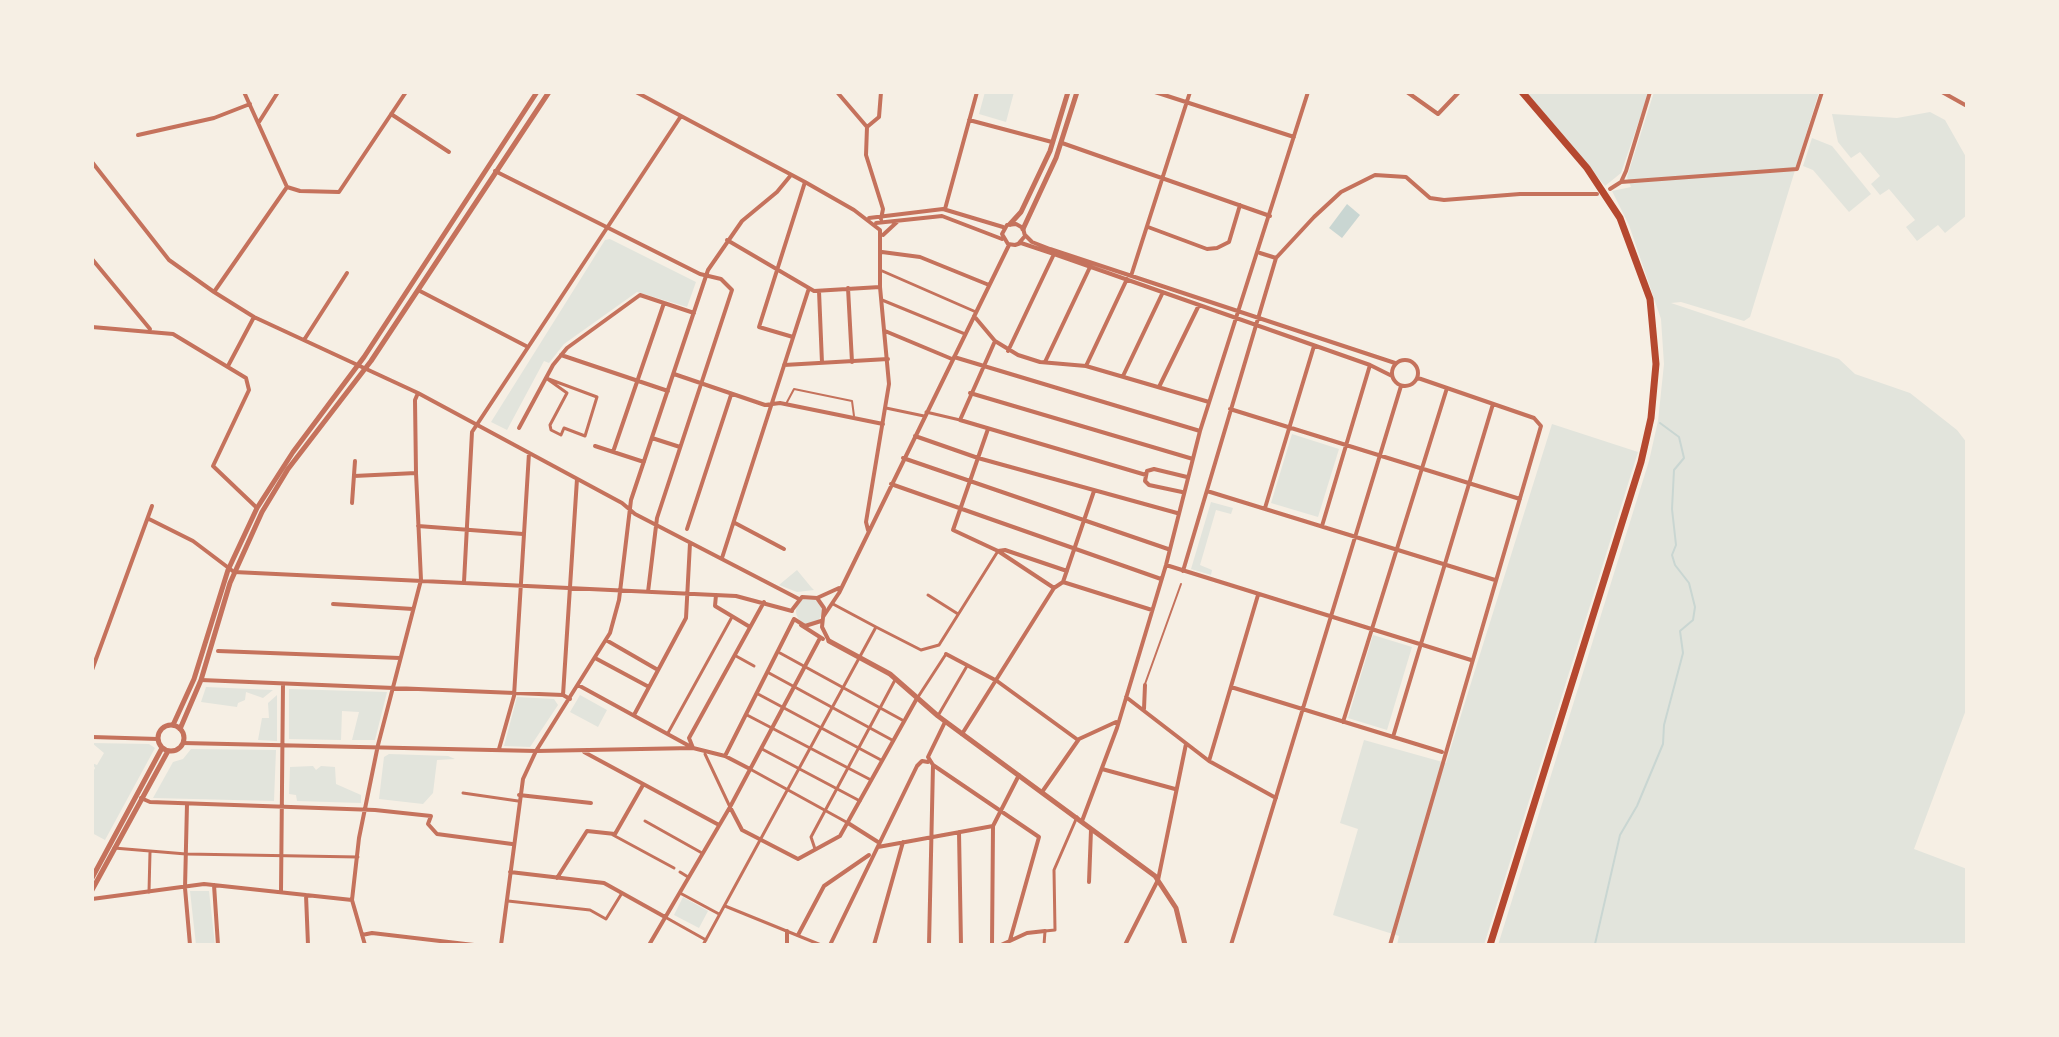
<!DOCTYPE html>
<style>
body{margin:0}
#map{position:relative;width:2059px;height:1037px;overflow:hidden;background:#f6efe4;font-family:"Golos Text",sans-serif}
canvas{display:block}
.frame{position:absolute;inset:0;border:94px solid #f6efe4;pointer-events:none}
</style>
<div id="map">
<canvas width="2059" height="1037"></canvas>
<div class="frame"></div>
</div>
<script>
const ctx = document.querySelector('canvas').getContext('2d');
ctx.lineJoin = 'round';
function fillPath(path, color) { ctx.fillStyle = color; ctx.fill(path, 'evenodd'); }
const poly = rows => new Path2D(rows.map(r => 'M' + r).join(''));
function strokePath(path, color, width, dash) { ctx.strokeStyle = color; ctx.lineWidth = width; ctx.lineCap = dash ? 'butt' : 'round'; ctx.setLineDash(dash || []); ctx.stroke(path); }
const green = poly([
 [985,92,1014,92,1006,122,979,114],
 [1526,92,1649,92,1621,173,1605,186],
 [1654,92,1819,92,1750,317,1744,321,1681,302,1671,303,1839,359,1855,374,1910,393,1957,430,1967,443,1967,707,1914,849,1967,869,1967,945,1498,945,1649,461,1658,421,1664,364,1661,319,1629,225,1612,191,1631,187,1627,177],
 [1930,112,1945,120,1966,157,1967,215,1945,233,1938,225,1917,241,1906,227,1915,220,1889,189,1880,195,1871,184,1880,176,1860,152,1851,158,1838,142,1832,114,1897,118],
 [1812,138,1832,146,1871,194,1849,212,1813,170,1803,166],
 [610,239,696,282,687,307,637,292,564,344,549,363,544,361,507,430,491,422,605,240],
 [1552,424,1638,452,1484,945,1397,945,1399,936,1333,915,1358,829,1340,823,1364,740,1446,763],
 [1292,434,1339,449,1318,517,1271,503],
 [1211,502,1233,508,1231,514,1216,510,1200,565,1212,570,1211,575,1191,569],
 [797,570,811,587,814,590,797,592,779,585],
 '796 611a13 13 0 1 1 26 0a13 13 0 1 1-26 0Z',
 [1373,635,1412,647,1387,730,1348,718],
 [206,687,273,690,263,698,246,692,245,700,238,703,237,707,201,702],
 [289,689,387,692,375,740,352,740,359,712,342,711,341,740,289,739],
 [277,695,277,741,258,740,262,718,269,718,268,703],
 [580,695,607,710,598,727,570,712],
 [517,697,554,699,558,705,530,747,504,746],
 [92,743,149,744,155,748,105,840,92,833,92,774,95,768,92,763,97,765,104,753],
 [191,749,276,750,274,801,153,798,173,762,183,759],
 [389,754,448,756,455,759,437,760,433,793,423,804,379,799,384,757],
 [313,766,316,770,321,766,335,767,336,784,361,795,361,803,297,801,296,795,289,794,290,767],
 [190,891,209,891,215,945,196,945],
 [683,897,708,911,699,928,674,915]
]);
const water = poly([
 [1347,204,1360,215,1342,238,1329,228]
]);
const stream = poly([
 [1595,944,1620,835,1637,806,1663,744,1664,725,1683,653,1680,631,1693,620,1695,607,1689,583,1675,565,1672,555,1676,545,1672,509,1674,470,1684,458,1679,437,1660,423]
]);
const service = poly([
 [786,404,794,389,852,401,854,416],
 [1145,684,1181,584]
]);
const pedestrian = poly([
 [880,270,976,312],
 [882,300,965,334],
 [546,378,597,397,585,436,564,428,561,435,551,430,550,425,567,393,546,378],
 [886,408,924,416],
 [926,412,960,420],
 [928,595,958,614],
 [876,627,921,650,939,645,998,551],
 [780,653,904,721],
 [736,656,754,666],
 [769,673,892,740],
 [758,694,881,760],
 [918,697,946,654],
 [939,714,967,666],
 [747,715,871,780],
 [668,733,732,617],
 [762,749,860,801],
 [705,754,730,807],
 [750,769,848,823],
 [463,793,518,801],
 [645,821,702,853],
 [613,835,674,868],
 [114,848,186,854,358,857],
 [815,849,811,837,895,680],
 [680,872,688,877],
 [149,892,150,852],
 [680,893,719,914],
 [508,901,590,910,606,919,622,893],
 [725,906,821,945],
 [665,917,706,940],
 [703,945,876,627,833,604],
 [1044,945,1045,931,1055,930,1054,870,1077,817]
]);
const minor = poly([
 [636,92,805,182,854,210,880,230,880,287,889,384,866,522,868,530],
 [837,92,867,127,866,155,883,209,881,219],
 [1155,92,1294,137],
 [1407,92,1438,114,1459,92],
 [1942,92,1967,106],
 [391,114,449,152],
 [969,120,1052,142],
 [259,122,278,92],
 [867,127,879,117,881,92],
 [138,135,214,118,250,104],
 [1062,143,1270,216],
 [92,162,169,260,214,292,254,317,418,393,622,503,635,514,799,599],
 [495,171,700,274,721,279,732,290,657,518,648,592],
 [1621,182,1797,169,1822,92],
 [287,187,300,191,339,192,406,92],
 [1610,189,1621,182,1626,171,1650,92],
 [945,209,977,92],
 [869,218,943,209,1003,227],
 [876,223,942,216,1002,239],
 [1148,227,1207,249,1217,248,1229,242,1240,205],
 [883,235,897,222],
 [1025,235,1032,242,1050,249,1395,363],
 [727,240,814,291,880,287],
 [1019,243,1025,236,1023,228,1016,224,1007,225,1002,234,1008,244,1015,245,1021,243,1054,254,1370,365,1392,376],
 [882,252,920,257,989,285],
 [1260,253,1276,258],
 [92,259,150,329],
 [1131,276,1190,92],
 [848,288,852,362],
 [418,290,526,346],
 [819,291,822,363],
 [214,292,287,187,244,92],
 [974,316,995,341,1018,355,1040,362,1086,366,1209,402],
 [92,327,173,334,246,378,249,390,213,466,257,508],
 [885,331,952,359],
 [793,337,759,327,805,182],
 [304,340,347,273],
 [995,341,960,420,1146,475],
 [1008,351,1054,254],
 [561,355,668,391],
 [954,357,1200,431],
 '1392 373a13 13 0 1 1 26 0a13 13 0 1 1-26 0Z',
 [1045,362,1090,267],
 [784,365,888,359],
 [228,366,254,317],
 [1086,366,1127,279],
 [674,374,765,405,780,403,883,424],
 [1123,376,1163,292],
 [1159,387,1199,305],
 [970,393,1193,459],
 [1230,409,1520,499],
 [519,428,553,365,567,348,640,295,694,313],
 [988,429,953,530,998,551],
 [915,436,978,458,1177,513],
 [652,438,680,447],
 [595,446,644,462],
 [613,452,664,303],
 [903,458,1168,549],
 [354,476,416,473],
 [891,484,1161,579],
 [1207,491,1495,580],
 [1182,492,1149,485,1145,481,1147,471,1154,469,1187,477],
 [352,503,355,461],
 [1265,508,1314,346],
 [149,519,193,541,234,572,736,596,792,611],
 [735,523,784,549],
 [418,526,523,534],
 [1322,526,1370,365],
 [687,529,731,395],
 [722,558,809,288],
 [1166,565,1471,660],
 [1183,571,1276,258,1314,217,1341,192,1375,175,1406,177,1430,198,1444,200,1520,194,1597,194],
 [464,582,472,432,681,116],
 [1063,582,1152,610],
 [1054,588,998,551,1005,550,1067,571],
 [716,595,715,606,750,627],
 [817,598,839,588],
 [333,604,413,609],
 [792,610,802,597,817,598,824,608,822,627,829,641],
 [823,617,839,593,1009,245],
 [794,619,805,626,821,621],
 [801,625,823,639],
 [606,640,658,670],
 [218,651,400,658],
 [946,654,997,681,1078,740],
 [595,658,649,687],
 [92,670,152,506],
 [201,680,563,695,570,699],
 [578,685,693,748,725,756,750,769],
 [1231,687,1442,752],
 [563,695,577,479],
 [1126,697,1209,761,1276,798],
 [1144,709,1145,685],
 [634,715,686,618,690,543],
 [1343,722,1447,388],
 [962,734,1054,588,1063,582,1094,491],
 [92,737,158,739],
 [1393,737,1493,404],
 [183,743,536,751,693,748,689,738,764,602],
 [499,749,514,696,529,453],
 [584,752,719,825],
 [725,756,794,619],
 [1209,761,1258,595],
 [933,765,1039,837,1010,940],
 [1102,769,1175,789],
 [1042,792,1079,739,1116,722],
 [519,795,591,803],
 [141,798,150,802,375,810,431,816,428,824,437,834,512,844],
 [187,804,185,888,190,945],
 [730,807,742,830,798,859,840,836,916,700],
 [1082,821,1117,728,1166,565,1200,431,1308,92],
 [848,823,878,842],
 [959,832,961,945],
 [878,847,993,826],
 [510,872,604,883,665,917],
 [557,878,587,831,615,834,643,785],
 [1089,882,1091,830],
 [214,885,218,945],
 [281,892,283,684],
 [306,895,308,945],
 [92,899,204,884,352,900],
 [362,935,372,933,474,945],
 [798,935,824,886,869,855],
 [365,945,352,900,359,838,378,745,421,580,416,473,415,400,418,393],
 [501,945,523,779,536,751,610,633,619,600,631,500,708,270,742,221,777,192,791,175],
 [649,945,730,807,820,638],
 [787,945,787,931],
 [830,945,917,766,922,761,928,762],
 [874,945,903,842],
 [929,945,933,765,928,757,945,722],
 [992,945,993,826,1019,775],
 [1001,945,1027,933,1045,931],
 [1125,945,1158,880,1186,744],
 [1231,945,1401,386],
 [1390,945,1541,426,1534,418,1418,378]
]);
const tertiary = poly([
 [1010,224,1021,212,1050,151,1068,92],
 [1023,229,1056,158,1077,92],
 [829,641,890,674,938,716,1155,876,1176,908,1185,945],
 '158 738a13 13 0 1 1 26 0a13 13 0 1 1-26 0Z',
 [173,725,194,679,228,570,257,508,293,452,364,357,537,92],
 [180,729,201,680,230,583,262,512,288,469,371,361,549,92],
 [92,878,162,748],
 [92,890,168,751]
]);
const primary = poly([
 [1490,945,1641,462,1651,418,1656,364,1650,299,1620,218,1587,168,1522,92]
]);
fillPath(green, '#e2e4dc');
fillPath(water, '#c9d6d2');
strokePath(stream, '#c9d6d2', 2);
strokePath(service, '#c5725c', 2);
strokePath(pedestrian, '#c5725c', 3);
strokePath(minor, '#c5725c', 4);
strokePath(tertiary, '#c5725c', 5);
strokePath(primary, '#b5482f', 7);
</script>
